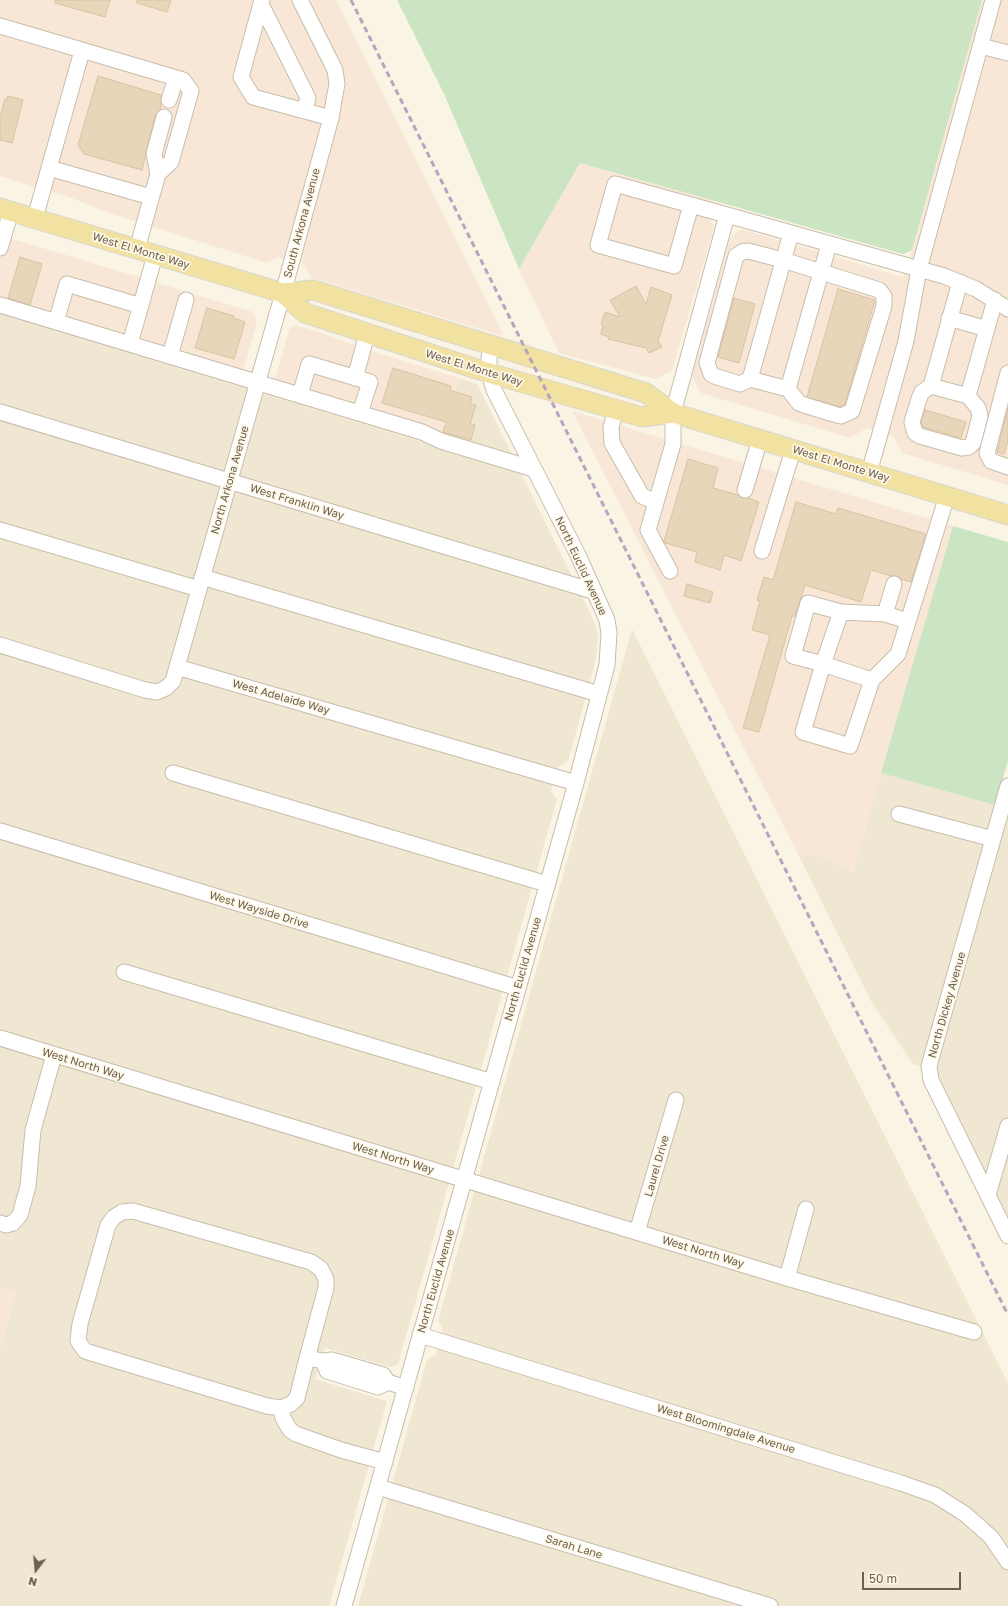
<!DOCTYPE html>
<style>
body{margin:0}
#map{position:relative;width:1008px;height:1606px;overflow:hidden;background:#f9f4e3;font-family:"Golos Text",sans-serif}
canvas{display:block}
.north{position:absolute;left:16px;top:1550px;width:40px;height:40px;-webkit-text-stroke:3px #fdf8e8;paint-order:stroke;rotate:196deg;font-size:11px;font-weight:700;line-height:16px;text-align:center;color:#6e5e4c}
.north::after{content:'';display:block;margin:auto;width:14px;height:18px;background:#6e5e4c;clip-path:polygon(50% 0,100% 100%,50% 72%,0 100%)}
.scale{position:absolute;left:862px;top:1572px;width:99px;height:18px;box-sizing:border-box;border:2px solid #6e5e4c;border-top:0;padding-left:5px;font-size:12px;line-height:14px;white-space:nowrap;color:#6e5e4c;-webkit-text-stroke:3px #fdf8e8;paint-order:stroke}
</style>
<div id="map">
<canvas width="1008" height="1606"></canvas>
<div class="north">N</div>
<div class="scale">50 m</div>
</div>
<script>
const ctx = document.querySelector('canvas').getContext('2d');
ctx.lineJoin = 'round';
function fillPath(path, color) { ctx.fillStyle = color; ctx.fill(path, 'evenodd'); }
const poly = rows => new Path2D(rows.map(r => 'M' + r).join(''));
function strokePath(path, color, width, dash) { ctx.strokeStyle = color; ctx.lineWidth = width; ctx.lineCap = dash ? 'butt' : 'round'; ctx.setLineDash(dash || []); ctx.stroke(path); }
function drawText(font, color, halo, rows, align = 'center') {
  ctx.font = font + ' "Golos Text",sans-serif'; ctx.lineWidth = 3.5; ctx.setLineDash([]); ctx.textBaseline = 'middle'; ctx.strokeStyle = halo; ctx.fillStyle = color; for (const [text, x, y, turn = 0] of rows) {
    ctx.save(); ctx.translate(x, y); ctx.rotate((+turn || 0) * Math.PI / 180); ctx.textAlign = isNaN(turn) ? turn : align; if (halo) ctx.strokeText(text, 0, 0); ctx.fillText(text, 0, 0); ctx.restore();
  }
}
const residential = poly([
 [0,314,439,447,459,378,477,384,594,621,598,637,596,658,590,682,568,761,559,766,551,791,557,799,398,1364,390,1367,325,1348,315,1379,387,1401,329,1606,0,1606,0,1348,16,1292,0,1288],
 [632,629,1008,1383,1008,1606,358,1606,427,1360,436,1354,443,1328,438,1321],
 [881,773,1008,808,1008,1219,939,1077,937,1069,913,1064,871,1001,799,856,818,855,853,872]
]);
const commercial = poly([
 [0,0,336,0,504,336,312,278,304,265,278,257,267,263,106,212,72,198,0,176],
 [982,0,1008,0,1008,485,902,453,893,436,867,428,850,438,701,393,692,376,730,238,741,229,903,277,912,250],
 [580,163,714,201,709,219,714,227,672,371,655,379,559,353,519,269],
 [0,235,253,312,257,321,239,386,0,314],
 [295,325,319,332,371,351,459,378,439,447,270,396,289,330,290,328],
 [572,411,953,526,853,872,818,855,799,856],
 [0,1288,16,1292,0,1348]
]);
const green = poly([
 [397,0,982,0,912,250,903,254,580,163,519,269,444,94],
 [953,526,1008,542,1008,761,995,805,881,773]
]);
const building = poly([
 [55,0,110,0,105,17,55,3,55,0],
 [137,0,171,0,167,12,137,3,137,0],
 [98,76,161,95,161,104,160,110,155,115,142,170,84,154,78,145,98,76],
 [8,96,23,100,12,143,0,140,0,117,5,99,7,99,8,96],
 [20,257,42,264,30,305,8,298,20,257],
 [636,286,646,304,651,287,672,295,658,341,662,347,649,353,646,348,608,339,609,337,601,334,603,325,601,324,605,312,620,317,610,300,636,286],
 [838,289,875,300,845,404,840,407,807,397,838,289],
 [734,298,755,304,739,363,718,357,734,298],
 [207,308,234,316,233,318,245,322,234,359,195,348,207,308],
 [393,368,451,386,450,390,472,397,470,404,476,405,470,424,475,425,471,440,443,432,446,422,382,403,393,368],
 [1008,408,1008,441,1004,454,997,452,1008,408],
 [925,410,966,422,961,438,923,427,921,422,925,410],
 [688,459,718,468,713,488,738,495,742,498,748,498,759,502,741,561,724,555,720,570,695,562,697,552,665,543,664,541,688,459],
 [796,502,836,514,838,508,926,534,911,582,901,579,896,575,891,576,871,570,861,602,805,585,795,616,792,616,759,732,743,728,770,635,752,630,760,601,757,600,764,577,773,580,796,502],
 [687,584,713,592,710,603,684,596,687,584]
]);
const minor = poly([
 [262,0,241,77,253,97,331,118],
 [261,4,308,98,304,111],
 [0,26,183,80,191,91,171,162,158,174,137,249],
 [981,46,1008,53],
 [82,51,49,168,151,197],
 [169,100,176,78],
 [158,174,154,154,164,117],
 [691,205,674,266,598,245,615,184,727,215,944,276,976,289,1008,309],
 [35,218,49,168],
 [791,233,750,379,788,389,829,244],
 [0,248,11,211],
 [960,282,931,386,968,396,995,300],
 [0,305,422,432,441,441,534,469],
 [949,318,987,329],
 [56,322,67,284,141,306],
 [130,344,155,255],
 [170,356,186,300],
 [1008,373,987,453,991,461,1008,467],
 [355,378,367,334],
 [750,379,740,384,714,376,711,374,707,363,736,256,742,252,748,251,783,260,879,290,884,296,884,306,852,411,841,416,837,415,804,405,799,403,788,389],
 [931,386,922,392,919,399,912,422,915,433,920,436,962,448,969,447,973,443,980,416,978,408,968,396],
 [300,395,309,364,370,382,360,413],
 [616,410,611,427,612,443,642,496,656,502],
 [0,412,593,591],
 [869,473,906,341,919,269,993,0],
 [745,490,760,439],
 [0,530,199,589],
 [762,551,793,450],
 [670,571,648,530,673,444,673,413,727,215],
 [202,577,599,694],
 [894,584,885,614,908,621],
 [841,612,808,603,793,656,823,664,841,612,885,614],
 [0,645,145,690,157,692,166,688,173,681,177,667,576,783],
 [177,667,283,293,331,118,334,100,337,84,335,70,300,0],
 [872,680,823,664,803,732,850,746,872,680,898,654,947,496],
 [173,773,547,884],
 [1008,786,929,1066,931,1080,1008,1236],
 [899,814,993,839],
 [0,831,518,988],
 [124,972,492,1082],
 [0,1038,787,1278,974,1332],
 [988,1195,1008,1126],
 [0,1223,6,1225,13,1223,20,1215,28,1186,33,1130,54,1055],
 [637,1232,676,1100],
 [787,1278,806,1209],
 [420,1335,901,1483,935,1495,965,1514,991,1537,1008,1562],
 [307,1358,326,1288,326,1279,321,1269,311,1262,133,1211,122,1212,114,1217,108,1225,80,1324,78,1341,85,1351,267,1406,281,1408,291,1404,297,1398,307,1358,323,1361],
 [388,1382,383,1375,332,1360,323,1361,327,1371,378,1387,388,1382,406,1388],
 [281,1408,283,1418,290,1430,296,1434,341,1450,385,1462],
 [378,1487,770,1606],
 [344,1606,576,783,607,665,609,633,607,620,579,557,494,390,489,373,489,359,491,345]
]);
const major = poly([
 [0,208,283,293,313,290,646,393,673,413,1008,515],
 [283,293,305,313,489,373,642,417,673,413]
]);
const rail = poly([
 [351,0,1008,1315]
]);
const streetNames = [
 ["South Arkona Avenue",302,223,-75],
 ["West El Monte Way",141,251,17],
 ["West El Monte Way",474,368,17],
 ["West El Monte Way",841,464,17],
 ["North Arkona Avenue",230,480,-74],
 ["West Franklin Way",297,502,17],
 ["North Euclid Avenue",581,566,65],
 ["West Adelaide Way",281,697,16],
 ["West Wayside Drive",259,910,17],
 ["North Euclid Avenue",523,969,-74],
 ["North Dickey Avenue",947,1005,-74],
 ["West North Way",83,1064,17],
 ["West North Way",393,1158,17],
 ["Laurel Drive",657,1166,-74],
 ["West North Way",703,1252,17],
 ["North Euclid Avenue",436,1281,-74],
 ["West Bloomingdale Avenue",726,1429,17],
 ["Sarah Lane",574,1547,17]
];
fillPath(residential, '#f0e7d2');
fillPath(commercial, '#f8e7d7');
fillPath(green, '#cbe5c3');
fillPath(building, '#e8d6bb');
strokePath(building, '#dcc2a0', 1);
strokePath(minor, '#c8bdab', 17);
strokePath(major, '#d9d5d0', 21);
strokePath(minor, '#fff', 15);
strokePath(major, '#f1e2a2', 19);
strokePath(rail, '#b8a3c1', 3, [6, 4]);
drawText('11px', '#6e5e4c', '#fdf8e8', streetNames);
</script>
